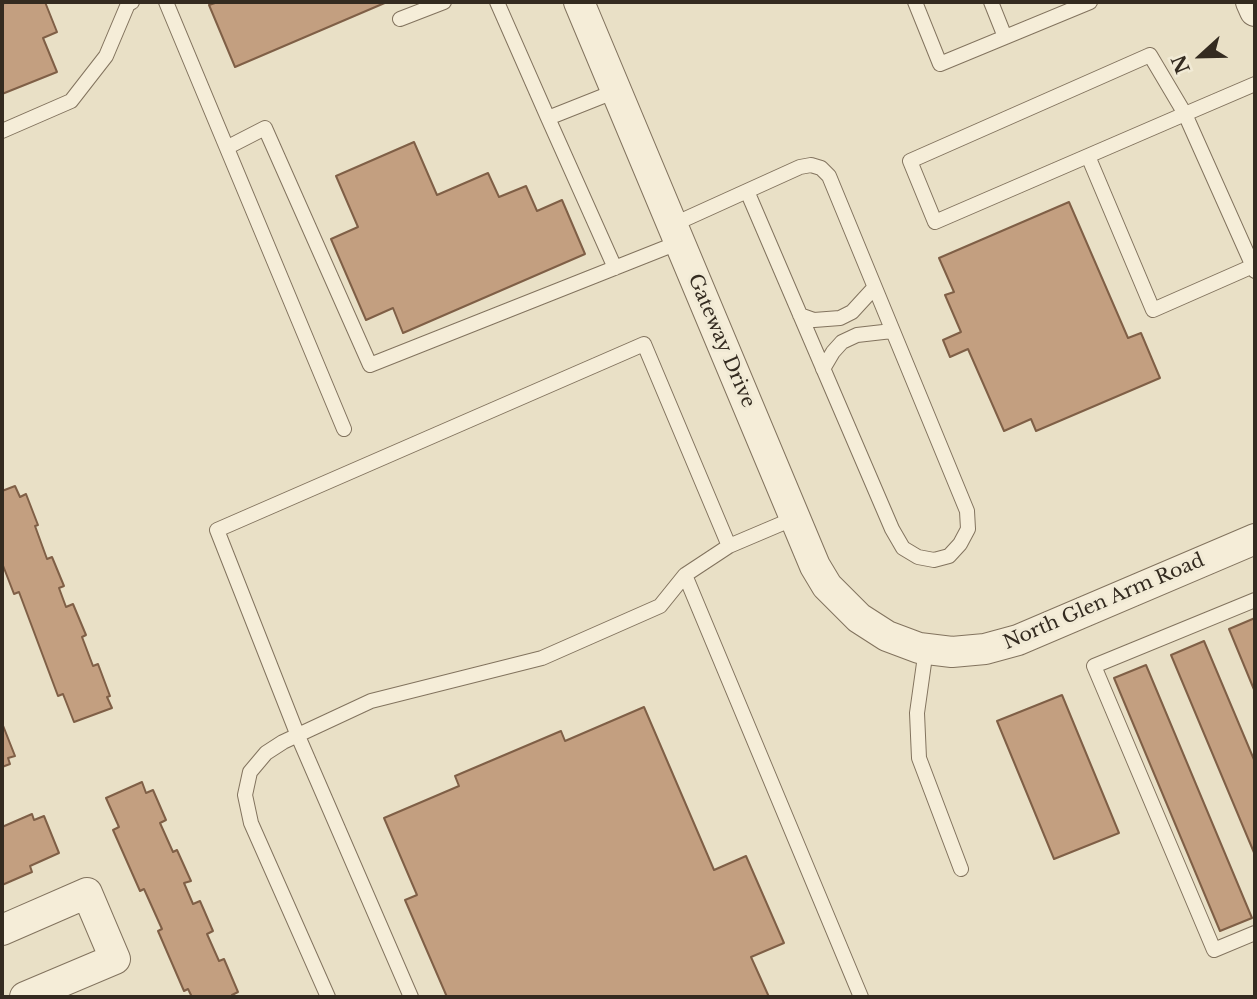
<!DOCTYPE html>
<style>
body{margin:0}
#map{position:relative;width:1257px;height:999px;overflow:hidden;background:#e9e0c6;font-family:"Libre Baskerville",serif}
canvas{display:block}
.frame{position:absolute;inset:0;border:4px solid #342b20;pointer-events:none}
.north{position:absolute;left:1166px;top:21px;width:70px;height:70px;-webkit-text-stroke:5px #f1ead5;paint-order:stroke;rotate:248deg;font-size:19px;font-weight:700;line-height:28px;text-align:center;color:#342b20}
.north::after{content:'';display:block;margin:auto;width:24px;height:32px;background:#342b20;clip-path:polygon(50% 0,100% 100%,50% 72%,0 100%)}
</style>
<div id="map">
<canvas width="1257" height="999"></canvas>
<div class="frame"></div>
<div class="north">N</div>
</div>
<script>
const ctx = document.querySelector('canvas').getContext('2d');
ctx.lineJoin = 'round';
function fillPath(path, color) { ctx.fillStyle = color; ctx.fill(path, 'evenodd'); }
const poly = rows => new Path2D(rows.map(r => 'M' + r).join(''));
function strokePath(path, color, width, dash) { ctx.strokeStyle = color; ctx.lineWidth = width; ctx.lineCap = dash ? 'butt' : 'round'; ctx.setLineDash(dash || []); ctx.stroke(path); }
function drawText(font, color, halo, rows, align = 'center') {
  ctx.font = font + ' "Libre Baskerville",serif'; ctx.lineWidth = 6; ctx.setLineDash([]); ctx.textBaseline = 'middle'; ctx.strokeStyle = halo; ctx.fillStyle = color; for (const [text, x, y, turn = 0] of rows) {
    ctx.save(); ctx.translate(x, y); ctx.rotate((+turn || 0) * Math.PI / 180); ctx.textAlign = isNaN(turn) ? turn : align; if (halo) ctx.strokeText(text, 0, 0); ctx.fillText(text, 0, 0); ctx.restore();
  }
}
const building = poly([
 [7,2,45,2,57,32,43,38,57,72,2,94,2,4,7,2],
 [218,2,387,2,235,67,209,5,218,2],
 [414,142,437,195,488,173,499,197,526,186,537,211,562,200,585,254,403,333,393,308,366,320,331,239,358,227,336,176,414,142],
 [1069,202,1128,338,1141,333,1160,378,1036,431,1031,419,1004,431,968,349,950,357,943,340,961,332,945,295,954,292,939,258,1069,202],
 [15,486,20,497,26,494,38,525,35,526,47,559,52,557,64,586,59,588,66,607,73,604,86,635,82,637,93,666,98,664,110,696,107,697,112,708,74,722,63,694,58,696,19,592,14,594,2,563,2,491,15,486],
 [1255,618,1255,692,1229,629,1255,618],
 [1204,641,1255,762,1255,855,1171,655,1204,641],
 [1146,665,1252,918,1220,931,1114,678,1146,665],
 [1062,695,1119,833,1054,859,997,721,1062,695],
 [644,707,714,870,746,856,784,943,751,957,769,997,447,997,405,900,417,895,384,818,459,786,455,776,561,731,565,741,644,707],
 [2,723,15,756,8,758,10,764,2,767,2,723],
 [142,782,146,793,153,790,166,820,160,823,173,852,177,850,191,881,184,883,193,904,200,901,213,931,207,934,219,961,224,959,238,992,232,995,233,997,192,997,188,989,184,991,158,931,162,929,144,889,140,891,113,830,119,827,106,798,142,782],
 [32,814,34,820,44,816,59,853,30,866,32,872,2,885,2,827,32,814]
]);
const service = poly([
 [166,2,344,429],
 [497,2,548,118],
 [915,2,940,64,1090,2],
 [991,2,1005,37],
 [400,19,444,2],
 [1150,55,1185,114,935,222,910,161,1150,55],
 [1255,84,1185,114,1255,271],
 [2,131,71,101,106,56,128,4,132,2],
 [228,147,265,128,370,365,680,242],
 [1088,156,1153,310,1253,266],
 [672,225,747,191,800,167,811,165,821,168,829,176,967,511,968,529,960,544,949,556,934,560,918,557,903,548,892,529,747,191],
 [615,268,548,118,616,91],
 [800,315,814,320,840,318,852,312,874,288],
 [823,369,833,352,842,342,857,335,892,331],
 [729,546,685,575,861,997],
 [1255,600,1094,666,1214,950,1255,933],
 [926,649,917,713,919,758,961,869],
 [328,997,251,823,245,795,250,772,266,753,283,742,371,701,542,658,660,606,685,575],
 [411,997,298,736,217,530,644,344,729,546,795,518]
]);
const minor = poly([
 [579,2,815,566,827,586,859,618,887,636,919,648,952,652,985,649,1018,640,1255,539],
 [1251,2,1255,11],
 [2,930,87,893,115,959,25,997]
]);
const streetNames = [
 ["Gateway Drive",721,341,67],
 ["North Glen Arm Road",1104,602,-23]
];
fillPath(building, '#c39f80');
strokePath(building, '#7f5f46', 2);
strokePath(service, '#82735e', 16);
strokePath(minor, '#82735e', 32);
strokePath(service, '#f5edd8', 14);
strokePath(minor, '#f5edd8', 30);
drawText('19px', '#342b20', '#f1ead5', streetNames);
</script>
